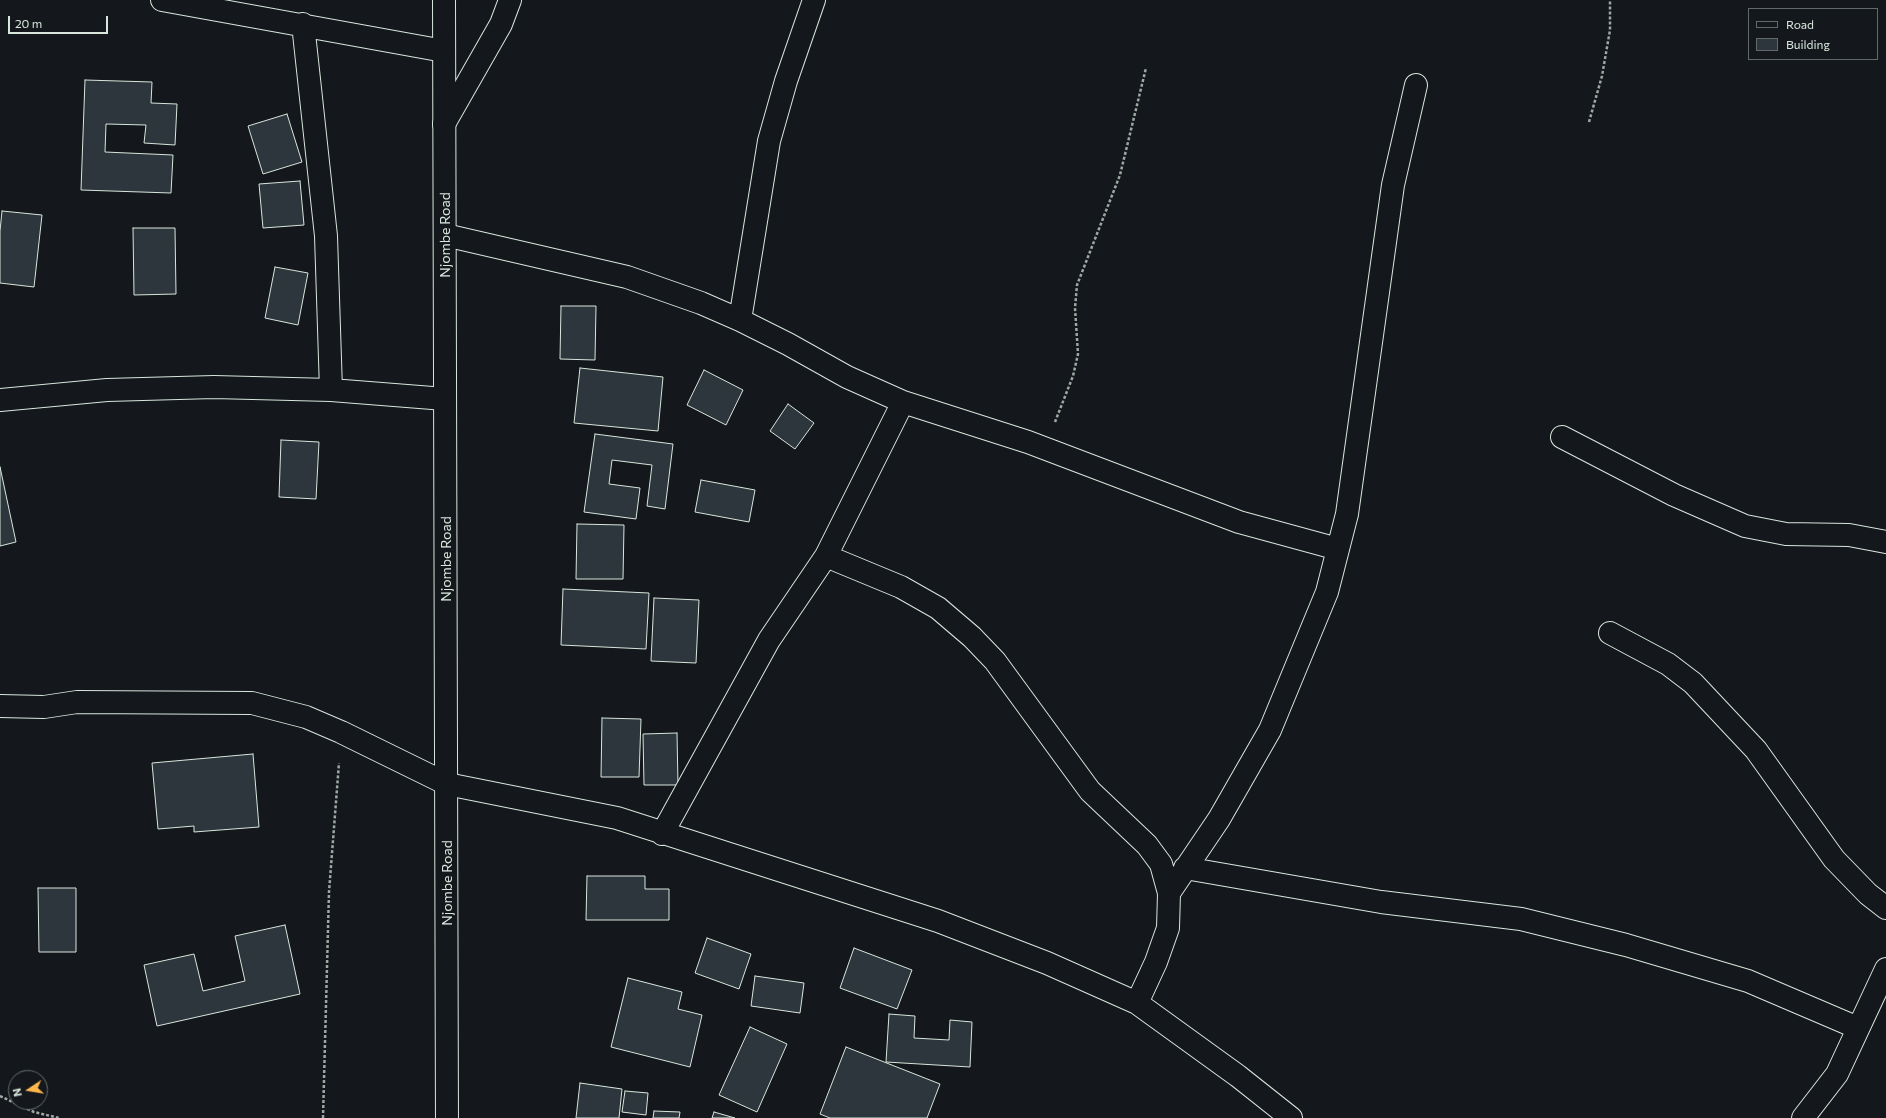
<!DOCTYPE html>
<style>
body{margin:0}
#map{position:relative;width:1886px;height:1118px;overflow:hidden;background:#14181c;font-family:Commissioner,sans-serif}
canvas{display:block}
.legend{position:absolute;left:1748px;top:8px;width:130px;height:52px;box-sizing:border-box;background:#14181c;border:1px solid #626a69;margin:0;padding:5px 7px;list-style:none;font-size:12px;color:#d8e6dc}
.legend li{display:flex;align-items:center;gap:8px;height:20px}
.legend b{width:20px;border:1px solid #626a69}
.north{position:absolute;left:8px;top:1070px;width:40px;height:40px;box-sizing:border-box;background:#14181c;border:1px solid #626a69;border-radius:50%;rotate:258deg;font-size:11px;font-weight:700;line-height:16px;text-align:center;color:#d8e6dc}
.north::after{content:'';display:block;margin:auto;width:14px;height:18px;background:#ffb74d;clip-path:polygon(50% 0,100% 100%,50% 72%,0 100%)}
.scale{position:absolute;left:8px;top:16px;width:100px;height:18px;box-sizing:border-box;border:2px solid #d8e6dc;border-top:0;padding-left:5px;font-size:12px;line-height:14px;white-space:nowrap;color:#d8e6dc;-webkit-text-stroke:3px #14181c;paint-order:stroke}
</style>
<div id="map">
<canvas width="1886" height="1118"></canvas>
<ul class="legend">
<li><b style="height:5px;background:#14181c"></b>Road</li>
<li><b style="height:11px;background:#2c363c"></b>Building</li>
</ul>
<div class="north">N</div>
<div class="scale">20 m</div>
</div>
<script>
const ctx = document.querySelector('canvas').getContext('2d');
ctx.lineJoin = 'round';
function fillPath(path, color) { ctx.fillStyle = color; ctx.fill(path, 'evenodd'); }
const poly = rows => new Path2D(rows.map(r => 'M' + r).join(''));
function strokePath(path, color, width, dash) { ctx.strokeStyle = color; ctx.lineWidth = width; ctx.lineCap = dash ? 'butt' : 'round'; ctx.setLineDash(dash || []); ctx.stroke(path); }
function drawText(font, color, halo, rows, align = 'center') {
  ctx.font = font + ' Commissioner,sans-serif'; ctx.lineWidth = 3; ctx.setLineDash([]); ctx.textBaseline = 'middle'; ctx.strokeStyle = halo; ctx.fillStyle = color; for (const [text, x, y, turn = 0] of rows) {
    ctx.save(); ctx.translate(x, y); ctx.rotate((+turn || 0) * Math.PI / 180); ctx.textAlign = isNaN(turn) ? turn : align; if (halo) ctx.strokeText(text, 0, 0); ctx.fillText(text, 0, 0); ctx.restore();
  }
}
const building = poly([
 [85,80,152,82,151,103,177,104,175,145,144,143,146,125,106,124,105,152,173,155,171,193,81,190,85,80],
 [287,114,302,162,263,174,248,126,287,114],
 [300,181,304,225,263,228,259,184,300,181],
 [2,211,42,215,34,287,0,283,0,231,2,211],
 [133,228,175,228,176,294,134,295,133,228],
 [275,267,308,273,298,325,265,318,275,267],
 [561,306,596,306,595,360,560,359,561,306],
 [580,368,663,377,658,431,574,423,580,368],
 [704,370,743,390,726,425,687,405,704,370],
 [788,404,814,423,795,449,770,431,788,404],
 [595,434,673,444,665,509,647,506,652,465,612,460,609,484,640,488,636,519,584,512,595,434],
 [281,440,319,442,316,499,279,497,281,440],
 [0,467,16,542,0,546,0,467],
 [701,480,755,490,749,522,695,512,701,480],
 [577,524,624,525,623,579,576,579,577,524],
 [563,589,649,593,646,649,561,645,563,589],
 [654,598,699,600,696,663,651,661,654,598],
 [602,718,641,719,639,777,601,777,602,718],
 [677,733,678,785,644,785,643,734,677,733],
 [253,754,259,827,194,832,194,826,158,829,152,763,253,754],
 [587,876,645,876,645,889,669,889,669,920,586,920,587,876],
 [38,888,76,888,76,952,39,952,38,888],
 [285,925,300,994,157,1026,144,965,194,954,203,991,245,981,235,936,285,925],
 [707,938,751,954,739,989,695,973,707,938],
 [854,948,912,970,897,1009,840,988,854,948],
 [755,976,804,983,800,1013,751,1006,755,976],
 [628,978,682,992,678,1009,702,1015,690,1067,611,1047,628,978],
 [889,1014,915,1016,914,1038,949,1040,950,1020,972,1022,970,1067,886,1062,889,1014],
 [750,1027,787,1044,757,1112,719,1095,750,1027],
 [846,1047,940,1084,927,1118,830,1118,820,1114,846,1047],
 [580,1083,622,1089,619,1118,576,1118,580,1083],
 [625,1091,648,1093,646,1115,622,1112,625,1091],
 [654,1111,680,1112,679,1118,653,1118,654,1111],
 [714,1112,735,1118,712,1118,714,1112]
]);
const path = poly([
 [1589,122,1602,76,1610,30,1610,0],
 [1055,422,1073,376,1078,354,1075,308,1077,285,1120,175,1146,68],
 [0,1096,34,1112,59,1118],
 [323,1118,329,892,339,763]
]);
const minor = poly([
 [162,0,444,51],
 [303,24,326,236,331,390],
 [444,124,501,24,510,0],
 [445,235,627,277,701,303,740,320,788,344,847,377,903,402,1028,442,1239,522,1338,549],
 [740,320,769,141,786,81,814,0],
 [0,400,107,390,214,387,331,390,445,399],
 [1562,437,1674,495,1745,526,1786,534,1849,535,1886,542],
 [826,556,901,587,938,608,972,637,995,661,1090,791,1147,845,1161,864,1169,893,1168,928,1156,962,1137,1003],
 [1610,633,1668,664,1693,683,1756,750,1834,859,1868,894,1886,908],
 [0,706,44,707,77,702,252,703,306,717,341,732,447,784,617,818,938,921,1047,963,1137,1003,1238,1076,1291,1118],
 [662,834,769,640,826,556,903,402],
 [1185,868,1381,902,1521,919,1626,945,1748,981,1858,1028],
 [1169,893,1219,819,1270,730,1327,592,1347,514,1393,185,1416,85],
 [1803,1118,1837,1074,1886,969]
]);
const trunk = poly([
 [444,0,447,1118]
]);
const streetNames = [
 ["Njombe Road",445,235,-90],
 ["Njombe Road",446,559,-90],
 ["Njombe Road",447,883,-90]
];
fillPath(building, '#2c363c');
strokePath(building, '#d8e6dc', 1);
strokePath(minor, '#d8e6dc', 24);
strokePath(trunk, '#d8e6dc', 24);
strokePath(path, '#9da8a2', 2.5, [3, 2]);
strokePath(minor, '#14181c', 22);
strokePath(trunk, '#14181c', 22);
drawText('14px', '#d8e6dc', '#14181c', streetNames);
</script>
